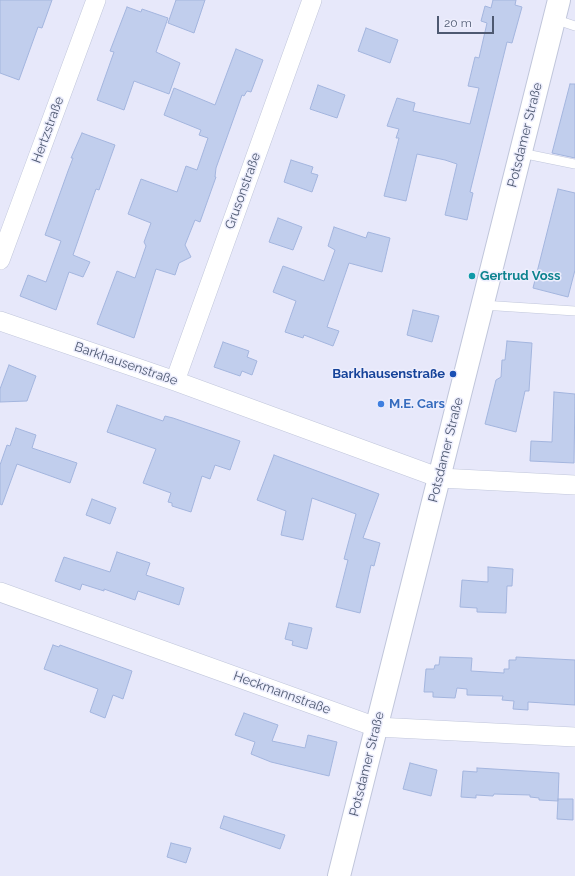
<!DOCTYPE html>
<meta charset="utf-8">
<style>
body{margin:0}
#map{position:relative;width:575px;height:876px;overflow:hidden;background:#e7e8fa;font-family:Raleway,sans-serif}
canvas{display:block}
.scale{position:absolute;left:437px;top:16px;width:57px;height:18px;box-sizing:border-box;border:2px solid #4e5971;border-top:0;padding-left:5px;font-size:12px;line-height:14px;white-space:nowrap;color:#4e5971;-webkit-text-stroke:3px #edeefd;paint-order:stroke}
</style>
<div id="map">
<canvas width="575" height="876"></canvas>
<div class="scale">20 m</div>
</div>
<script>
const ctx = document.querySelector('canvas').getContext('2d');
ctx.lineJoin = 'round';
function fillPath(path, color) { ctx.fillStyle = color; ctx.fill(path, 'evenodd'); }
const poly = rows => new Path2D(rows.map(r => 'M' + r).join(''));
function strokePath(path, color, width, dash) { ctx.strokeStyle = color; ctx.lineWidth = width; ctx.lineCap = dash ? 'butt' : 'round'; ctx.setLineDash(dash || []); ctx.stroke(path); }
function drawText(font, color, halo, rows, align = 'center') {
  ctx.font = font + ' Raleway,sans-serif'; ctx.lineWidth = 3; ctx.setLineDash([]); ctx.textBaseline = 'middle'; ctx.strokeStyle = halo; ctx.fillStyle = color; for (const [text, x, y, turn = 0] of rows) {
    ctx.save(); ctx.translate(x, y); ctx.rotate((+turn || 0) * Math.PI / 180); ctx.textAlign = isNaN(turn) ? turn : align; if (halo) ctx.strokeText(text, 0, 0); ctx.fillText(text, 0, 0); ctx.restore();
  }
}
const building = poly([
 [0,0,52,0,42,28,38,27,19,80,0,73,0,0],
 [176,0,205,0,194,33,168,23,176,0],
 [493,0,516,0,515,5,522,7,512,43,507,42,470,192,473,193,467,220,445,215,457,164,445,160,417,154,406,201,384,196,399,138,396,138,399,129,387,126,397,98,415,103,413,111,470,124,479,88,468,86,475,57,479,58,487,23,481,21,485,6,491,8,493,0],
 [127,7,141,12,142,9,168,18,156,52,180,63,169,94,134,81,124,110,97,100,114,52,110,51,127,7],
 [366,28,398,40,390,63,358,51,366,28],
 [236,49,263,60,251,92,247,91,244,96,242,95,216,168,215,177,216,177,200,222,195,220,185,245,191,257,179,263,175,275,156,269,134,338,97,324,117,271,135,278,146,246,144,242,151,223,128,214,141,179,177,192,186,166,197,170,208,138,199,135,201,130,164,115,174,88,215,105,236,49],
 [570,84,575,84,575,158,552,153,570,84],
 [318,85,345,95,337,118,310,109,318,85],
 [82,133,115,145,99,190,96,189,73,255,90,262,83,277,69,272,56,310,20,296,28,275,46,282,61,241,45,235,68,171,73,158,71,158,82,133],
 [291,160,313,167,311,173,318,175,312,192,284,182,291,160],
 [558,189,575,193,575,270,568,297,533,288,558,189],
 [278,218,302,227,293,250,269,242,278,218],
 [334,227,366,238,368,232,390,238,382,272,349,263,327,327,339,331,333,346,304,335,303,338,285,332,296,301,273,292,283,266,324,281,335,250,328,246,334,227],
 [413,310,439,316,432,342,407,335,413,310],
 [507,341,532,343,529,391,525,391,516,432,485,424,496,380,501,377,502,360,505,360,507,341],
 [223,342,249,351,247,357,257,361,252,375,242,371,240,376,214,367,223,342],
 [9,365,36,376,27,401,0,402,0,389,9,365],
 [554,392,575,394,574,463,530,461,531,441,552,442,554,392],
 [117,405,163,421,165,416,173,418,240,441,230,470,215,465,210,479,202,476,191,512,172,506,172,503,168,502,171,493,143,483,156,449,107,432,117,405],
 [16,428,36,435,32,448,77,463,70,483,17,464,2,505,0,504,0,465,7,445,10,446,16,428],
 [274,455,379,494,363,538,380,543,374,566,371,565,360,613,336,607,348,560,344,559,356,514,312,498,303,540,281,535,286,511,257,500,274,455],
 [92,499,116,508,110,524,86,515,92,499],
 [117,552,150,563,146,575,184,588,179,605,138,591,135,600,104,589,104,591,82,584,80,590,55,581,64,557,110,572,117,552],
 [488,567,513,569,512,586,507,586,506,613,477,612,477,608,460,607,462,580,488,582,488,567],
 [289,623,312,628,307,649,292,645,293,641,285,639,289,623],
 [53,645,59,647,60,645,132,671,123,699,113,695,105,718,90,712,98,689,44,669,53,645],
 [440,657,472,658,471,671,504,673,504,669,509,669,509,660,516,660,516,657,575,660,575,705,528,702,528,710,513,709,514,701,502,700,503,696,467,695,467,689,457,688,455,698,433,697,433,692,424,692,426,669,434,669,435,665,439,665,440,657],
 [244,713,278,725,272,741,305,748,308,735,337,742,329,776,271,762,251,754,255,742,235,735,244,713],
 [410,763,437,770,431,796,403,789,410,763],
 [477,768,559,773,558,801,539,800,539,798,530,797,530,795,494,794,493,796,476,795,476,798,461,797,463,771,477,772,477,768],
 [558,799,573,799,573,820,557,819,558,799],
 [224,816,285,835,280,849,220,828,224,816],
 [171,843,191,848,186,863,167,857,171,843]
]);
const service = poly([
 [554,19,575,26],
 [521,153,575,164],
 [482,305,575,311]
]);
const minor = poly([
 [0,260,96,0],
 [0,321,175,381,440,478,575,485],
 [175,381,312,0],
 [0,592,376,727,575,737]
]);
const tertiary = poly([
 [339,876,559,0]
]);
const markers = [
 [472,276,4,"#0f9aa8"],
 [453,374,4,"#1a4fb4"],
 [381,404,4,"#3f7fe0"]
];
const streetNames = [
 ["Hertzstraße",48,130,-70],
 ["Potsdamer Straße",525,135,-76],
 ["Grusonstraße",243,191,-70],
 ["Barkhausenstraße",126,364,19],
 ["Potsdamer Straße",446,450,-76],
 ["Heckmannstraße",282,693,20],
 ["Potsdamer Straße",367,764,-76]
];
const cultureNames = [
 ["Gertrud Voss",480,276]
];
const transitNames = [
 ["Barkhausenstraße",445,374]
];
const shopNames = [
 ["M.E. Cars",389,404]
];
fillPath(building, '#c1ceed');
strokePath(building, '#a3b5de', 1);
strokePath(service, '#c0c6db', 10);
strokePath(minor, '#c0c6db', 20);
strokePath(tertiary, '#c0c6db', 24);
strokePath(service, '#fff', 9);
strokePath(minor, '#fff', 19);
strokePath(tertiary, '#fff', 22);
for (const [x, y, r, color] of markers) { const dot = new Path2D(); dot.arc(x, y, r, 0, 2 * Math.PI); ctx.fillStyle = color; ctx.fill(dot); strokePath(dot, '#edeefd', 1.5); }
drawText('13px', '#4e5971', '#edeefd', streetNames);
drawText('bold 13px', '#0d838f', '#edeefd', cultureNames, 'left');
drawText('bold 13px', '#164399', '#edeefd', transitNames, 'right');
drawText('bold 13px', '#366cbe', '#edeefd', shopNames, 'left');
</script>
